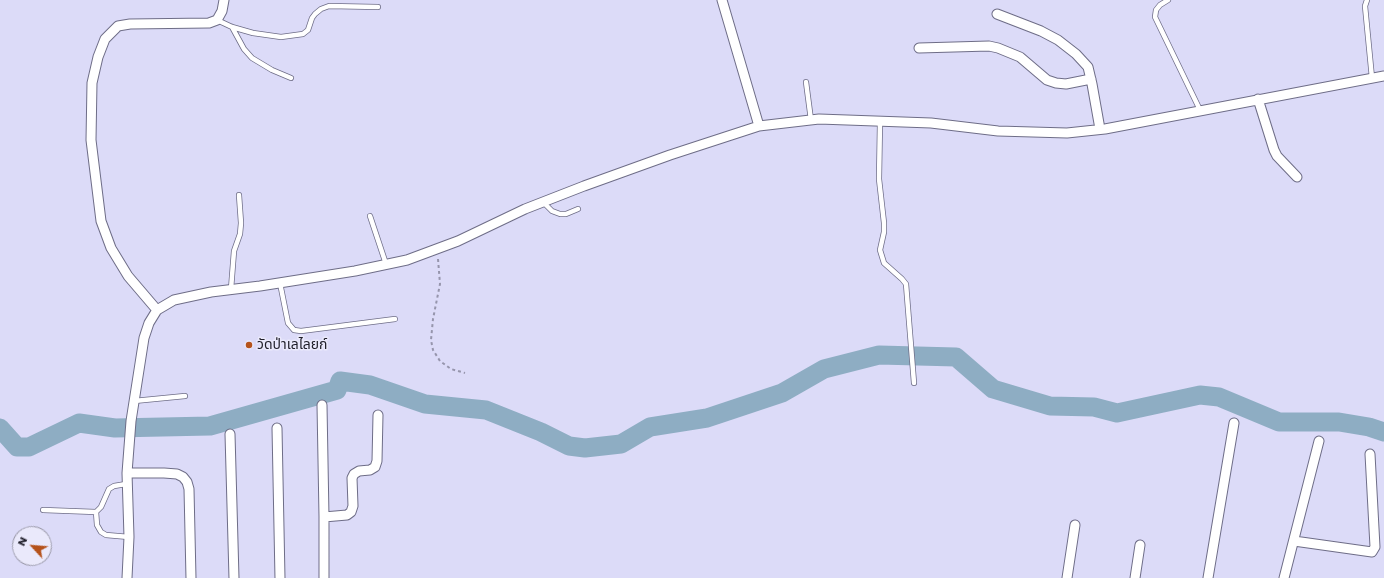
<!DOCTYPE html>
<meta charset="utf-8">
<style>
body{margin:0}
#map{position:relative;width:1384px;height:578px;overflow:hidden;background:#dcdbf8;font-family:Poppins,sans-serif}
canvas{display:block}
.north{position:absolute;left:12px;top:526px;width:40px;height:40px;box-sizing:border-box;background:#eae9fb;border:1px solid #9897a7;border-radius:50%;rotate:296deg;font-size:11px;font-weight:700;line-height:16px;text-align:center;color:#1e1d28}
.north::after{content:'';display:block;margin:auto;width:14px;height:18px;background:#b5521b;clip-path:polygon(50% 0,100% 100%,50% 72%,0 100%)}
</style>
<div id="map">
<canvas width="1384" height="578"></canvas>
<div class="north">N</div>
</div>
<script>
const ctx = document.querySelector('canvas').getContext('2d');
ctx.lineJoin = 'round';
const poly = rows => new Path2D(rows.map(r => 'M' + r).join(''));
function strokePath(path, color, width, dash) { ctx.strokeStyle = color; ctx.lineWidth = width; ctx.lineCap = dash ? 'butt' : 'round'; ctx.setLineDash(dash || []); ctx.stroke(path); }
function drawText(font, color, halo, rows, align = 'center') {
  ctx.font = font + ' Poppins,"Noto Sans Thai",sans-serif'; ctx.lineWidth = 3; ctx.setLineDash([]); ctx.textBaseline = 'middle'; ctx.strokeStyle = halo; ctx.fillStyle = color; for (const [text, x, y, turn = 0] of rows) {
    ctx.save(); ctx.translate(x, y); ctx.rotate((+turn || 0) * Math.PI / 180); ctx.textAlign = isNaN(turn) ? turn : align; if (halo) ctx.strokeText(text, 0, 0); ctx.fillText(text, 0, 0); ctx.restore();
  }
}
const river = poly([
 [0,428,17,447,29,447,79,423,115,428,210,426,337,390,340,381,370,385,425,404,486,410,541,432,569,446,585,448,621,444,650,427,707,418,782,393,824,369,879,355,956,357,993,389,1050,406,1094,407,1117,413,1200,395,1219,397,1279,422,1339,422,1369,427,1384,432]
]);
const path = poly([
 [438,259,440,284,433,319,431,340,433,350,440,361,451,369,465,373]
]);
const lane = poly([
 [1168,0,1160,5,1156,10,1155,17,1200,110],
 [1367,0,1365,6,1372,78],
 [217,20,232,27,253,33,281,37,303,34,308,30,312,18,315,14,321,9,329,6,378,7],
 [232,27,244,49,252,58,272,70,291,78],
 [806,82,811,120],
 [880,122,879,179,884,223,884,232,880,250,884,263,902,279,906,284,914,383],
 [543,202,552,211,560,214,566,214,578,209],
 [370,216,386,264],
 [280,283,288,323,294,330,301,331,395,319],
 [231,289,234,251,240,234,241,223,239,195],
 [134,401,185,396],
 [43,510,96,512,97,525,101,532,106,535,129,537],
 [96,512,101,507,109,489,114,486,126,484]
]);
const street = poly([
 [722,0,759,126],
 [997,14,1041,31,1058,40,1076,54,1088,67,1092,84,1100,129],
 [919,48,989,46,998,48,1020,57,1047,80,1056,83,1066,84,1091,79],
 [1258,99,1274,150,1277,156,1297,177],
 [157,310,128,276,111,248,101,221,91,140,92,83,98,57,105,39,118,26,130,24,209,23,217,20,222,11,224,0],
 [322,405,324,517,324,578],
 [277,428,280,578],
 [230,434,234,578],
 [127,473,164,473,177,474,183,477,187,482,189,489,191,578],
 [324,517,347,515,351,512,353,506,352,478,354,474,359,471,370,470,375,467,377,461,378,415],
 [1294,541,1372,552,1375,547,1370,454],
 [127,578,129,537,127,473,131,421,144,338,149,323,157,310,174,300,211,292,260,286,355,271,407,260,458,241,525,209,584,186,670,155,759,126,819,119,931,123,998,131,1067,133,1105,129,1384,76],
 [1067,578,1075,525],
 [1135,578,1140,545],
 [1208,578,1234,423],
 [1284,578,1319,441]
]);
const markers = [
 [249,345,4,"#b5521b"]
];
const poiNames = [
 ["วัดป่าเลไลยก์",257,345]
];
strokePath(river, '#8eadc3', 19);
strokePath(lane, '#6e6d87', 6);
strokePath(street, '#6e6d87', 11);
strokePath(path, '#9695ac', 2, [3, 3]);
strokePath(lane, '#fff', 4.5);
strokePath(street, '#fff', 9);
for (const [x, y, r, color] of markers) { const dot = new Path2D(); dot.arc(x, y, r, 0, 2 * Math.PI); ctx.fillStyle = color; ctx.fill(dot); strokePath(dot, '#eae9fb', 1.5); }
drawText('14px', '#1e1d28', '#eae9fb', poiNames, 'left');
</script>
